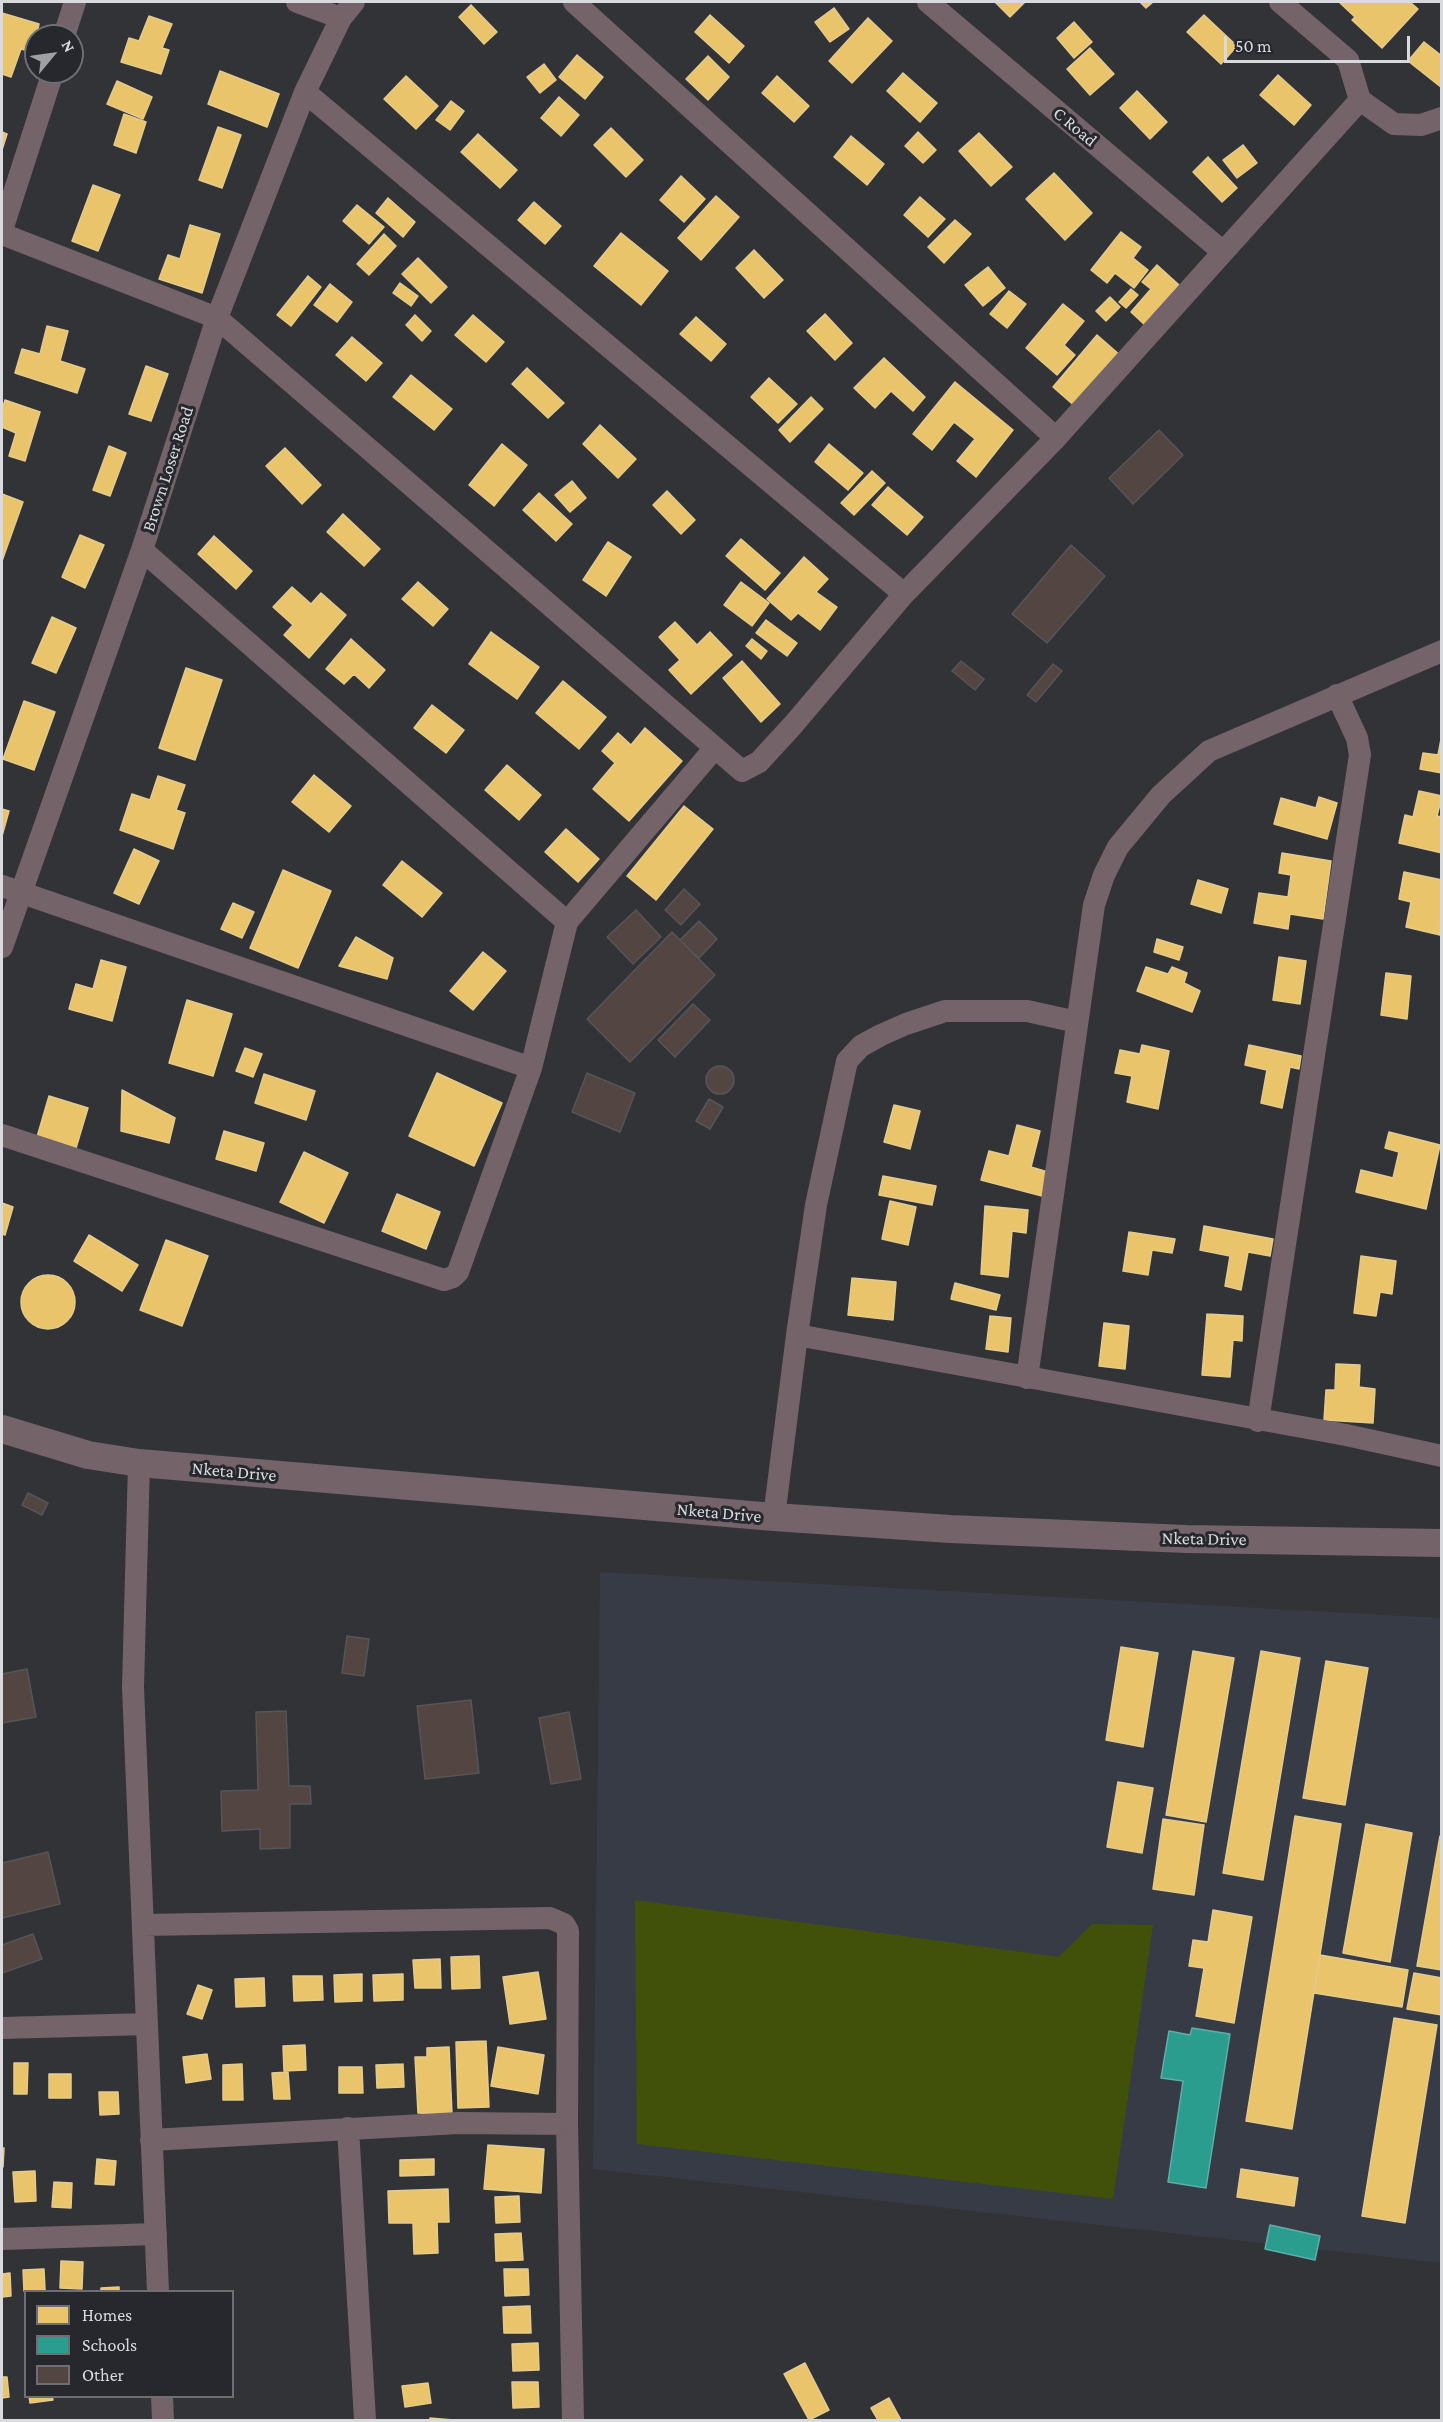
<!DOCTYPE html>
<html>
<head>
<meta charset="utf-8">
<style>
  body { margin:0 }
  #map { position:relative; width:1443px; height:2422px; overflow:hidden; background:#323337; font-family:"Crimson Pro",serif }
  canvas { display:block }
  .frame { position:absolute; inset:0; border:3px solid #d8dade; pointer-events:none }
  .legend { position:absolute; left:24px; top:2290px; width:210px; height:108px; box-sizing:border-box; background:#26282e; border:2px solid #6d6f74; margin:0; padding:8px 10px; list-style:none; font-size:18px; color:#d8dade }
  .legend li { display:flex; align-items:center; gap:12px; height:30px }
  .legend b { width:30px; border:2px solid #6d6f74 }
  .north { position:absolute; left:24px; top:24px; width:60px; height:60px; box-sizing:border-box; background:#26282e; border:2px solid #6d6f74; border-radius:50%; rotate:61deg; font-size:16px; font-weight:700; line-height:24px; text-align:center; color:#d8dade }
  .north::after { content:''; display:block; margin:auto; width:21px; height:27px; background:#9ea0a4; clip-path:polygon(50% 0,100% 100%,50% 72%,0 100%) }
  .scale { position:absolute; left:1224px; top:36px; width:186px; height:27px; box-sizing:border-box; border:3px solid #d8dade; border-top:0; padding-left:8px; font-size:18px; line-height:21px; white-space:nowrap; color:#d8dade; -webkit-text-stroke:4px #26282e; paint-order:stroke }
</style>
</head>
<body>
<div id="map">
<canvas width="1443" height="2422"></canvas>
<div class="frame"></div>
<ul class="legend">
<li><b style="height:16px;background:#e9c46a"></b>Homes</li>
<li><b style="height:16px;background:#2a9d8f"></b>Schools</li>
<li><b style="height:16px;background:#534642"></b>Other</li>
</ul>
<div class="north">N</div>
<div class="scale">50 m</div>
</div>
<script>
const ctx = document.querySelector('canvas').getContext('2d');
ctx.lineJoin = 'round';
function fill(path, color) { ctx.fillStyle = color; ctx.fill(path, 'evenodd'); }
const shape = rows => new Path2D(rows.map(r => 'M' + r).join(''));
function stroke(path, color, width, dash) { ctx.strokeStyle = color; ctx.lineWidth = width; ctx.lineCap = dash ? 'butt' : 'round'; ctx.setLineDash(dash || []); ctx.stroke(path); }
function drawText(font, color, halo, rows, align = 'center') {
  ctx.font = font + ' "Crimson Pro",serif'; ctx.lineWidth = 6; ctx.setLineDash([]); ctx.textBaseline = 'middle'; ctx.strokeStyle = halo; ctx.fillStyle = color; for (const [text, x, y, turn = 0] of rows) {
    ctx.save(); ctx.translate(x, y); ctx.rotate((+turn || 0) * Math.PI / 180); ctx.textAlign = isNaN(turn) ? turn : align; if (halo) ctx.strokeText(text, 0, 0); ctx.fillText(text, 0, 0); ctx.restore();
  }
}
fill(shape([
  [600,1572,1441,1618,1441,2263,593,2169]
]), '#373b46');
fill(shape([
  [635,1900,1059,1957,1092,1924,1153,1925,1113,2199,637,2144]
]), '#42510a');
const homes = shape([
  [995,2,1025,2,1010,17,995,2],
  [1140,2,1153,2,1146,8,1140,2],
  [1339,2,1410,2,1418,9,1382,48,1352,20,1355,17,1339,2],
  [471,5,497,32,484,44,459,17,471,5],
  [834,8,849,29,830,42,815,22,834,8],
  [2,13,39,24,32,52,21,49,11,77,2,74,2,13],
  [710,15,744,46,729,63,695,32,710,15],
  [1204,15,1237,46,1221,64,1187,32,1204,15],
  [149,16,172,24,162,48,169,50,161,74,121,62,129,38,139,41,149,16],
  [868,18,892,41,852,83,829,61,868,18],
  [1074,22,1092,42,1074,58,1057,38,1074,22],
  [1424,42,1442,56,1442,88,1408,61,1424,42],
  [1090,48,1114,74,1090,95,1067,69,1090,48],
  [577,55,603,77,585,99,559,77,577,55],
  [708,56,729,77,708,100,686,79,708,56],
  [544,64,556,80,540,93,527,77,544,64],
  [220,71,279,94,267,127,208,104,220,71],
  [903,73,937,103,920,122,887,91,903,73],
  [1278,75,1311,105,1294,125,1260,95,1278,75],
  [406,76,438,106,416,129,384,99,406,76],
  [777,76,809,106,794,122,762,93,777,76],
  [117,81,152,97,143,119,107,104,117,81],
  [1137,91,1167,122,1150,139,1120,108,1137,91],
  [559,97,579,115,561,136,541,118,559,97],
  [451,101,464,111,450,130,436,120,451,101],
  [124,114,146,122,136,153,114,145,124,114],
  [218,127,241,135,222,188,199,180,218,127],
  [611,128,643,160,626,177,594,145,611,128],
  [2,132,7,134,2,150,2,132],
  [918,132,936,150,923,163,905,146,918,132],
  [979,133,1012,167,991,186,959,151,979,133],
  [478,134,517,170,500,188,461,152,478,134],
  [851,136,884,164,867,185,834,157,851,136],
  [1243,145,1257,163,1237,178,1223,160,1243,145],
  [1208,157,1237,188,1222,202,1193,172,1208,157],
  [1054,173,1092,213,1065,240,1026,199,1054,173],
  [681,176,705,199,684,222,660,200,681,176],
  [93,185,120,195,98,251,72,241,93,185],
  [716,196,739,217,701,260,678,238,716,196],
  [920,197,945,219,928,237,904,215,920,197],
  [388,198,415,222,403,237,376,213,388,198],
  [534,202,561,226,545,244,518,220,534,202],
  [357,205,384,227,369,244,343,221,357,205],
  [955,220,971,234,944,263,928,247,955,220],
  [190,225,220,234,202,293,159,279,168,255,180,259,190,225],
  [1121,232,1141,247,1133,258,1148,270,1134,288,1115,273,1107,283,1091,270,1121,232],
  [621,233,668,271,641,305,594,266,621,233],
  [384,234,396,246,369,275,357,264,384,234],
  [754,250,783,280,764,298,736,268,754,250],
  [418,258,447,287,431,303,402,274,418,258],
  [1157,265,1179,285,1145,325,1131,312,1151,289,1142,282,1157,265],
  [988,267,1005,288,983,306,965,285,988,267],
  [308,276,321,287,291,326,277,315,308,276],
  [400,283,418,296,411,306,393,293,400,283],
  [330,284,352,302,337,322,314,305,330,284],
  [1131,289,1138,295,1126,308,1119,302,1131,289],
  [1009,291,1026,304,1007,328,990,314,1009,291],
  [1110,297,1120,307,1106,321,1096,311,1110,297],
  [1063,304,1084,321,1064,345,1075,355,1057,375,1026,348,1063,304],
  [825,314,852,343,835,360,807,331,825,314],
  [415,315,431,331,422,341,406,325,415,315],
  [473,315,504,342,486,362,455,335,473,315],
  [696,317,726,344,711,361,680,334,696,317],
  [47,326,68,331,60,361,85,369,77,393,15,373,22,349,40,354,47,326],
  [1097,335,1121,356,1077,408,1053,387,1097,335],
  [352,337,382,363,366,381,336,355,352,337],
  [884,358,925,397,913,411,891,391,875,408,854,388,884,358],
  [146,366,168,374,151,421,129,414,146,366],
  [527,368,564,403,548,418,512,384,527,368],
  [411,375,452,409,434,430,393,397,411,375],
  [769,378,797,404,778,423,751,397,769,378],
  [955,382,1013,430,976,477,957,461,975,439,954,422,932,450,913,434,955,382],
  [811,397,823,409,790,442,779,430,811,397],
  [5,400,40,412,25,461,9,456,16,433,2,427,2,410,5,400],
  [600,425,636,459,618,478,583,444,600,425],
  [502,444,527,465,494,506,469,485,502,444],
  [829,444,863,473,848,490,815,462,829,444],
  [109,446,126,453,110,496,93,490,109,446],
  [285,448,321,485,302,504,266,466,285,448],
  [872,471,885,483,854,515,841,503,872,471],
  [572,481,586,498,570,512,555,495,572,481],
  [888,487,923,517,907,535,872,505,888,487],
  [667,491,695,520,681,534,653,505,667,491],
  [539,493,572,524,556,541,523,510,539,493],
  [2,494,23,502,2,561,2,494],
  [343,514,380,549,364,566,327,532,343,514],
  [80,535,104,545,85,588,62,577,80,535],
  [214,536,252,571,236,589,198,554,214,536],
  [741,539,780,573,765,590,726,556,741,539],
  [608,542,631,557,606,596,583,580,608,542],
  [804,557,828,579,816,592,837,607,820,630,798,613,791,620,767,599,804,557],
  [418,582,448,609,433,626,402,599,418,582],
  [741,582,769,603,752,626,724,605,741,582],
  [292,587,311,604,321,593,346,615,309,658,284,635,293,625,273,607,292,587],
  [52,617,76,628,56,673,32,663,52,617],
  [766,620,797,643,787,656,756,633,766,620],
  [675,622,697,645,710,632,732,655,691,694,669,670,680,660,659,637,675,622],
  [491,632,539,667,517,699,469,664,491,632],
  [351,639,385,670,369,688,354,674,344,684,326,669,351,639],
  [752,639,767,651,761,659,746,646,752,639],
  [742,661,780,704,761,722,723,678,742,661],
  [186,668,222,680,195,760,159,748,186,668],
  [563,681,606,717,579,749,536,713,563,681],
  [24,701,55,712,34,770,3,759,24,701],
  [432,705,464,730,446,753,414,728,432,705],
  [645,728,682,761,629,821,593,789,615,763,602,751,618,733,631,745,645,728],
  [1442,734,1442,773,1420,769,1423,753,1438,755,1442,734],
  [507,765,541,795,519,820,485,790,507,765],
  [314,775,351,806,329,832,292,802,314,775],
  [158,776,185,785,176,810,185,813,173,849,120,830,132,794,150,800,158,776],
  [1419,791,1442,796,1437,816,1442,817,1442,853,1399,843,1405,815,1413,817,1419,791],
  [1319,797,1337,803,1327,839,1274,824,1281,798,1316,808,1319,797],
  [684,806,713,829,656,900,627,876,684,806],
  [2,809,9,811,2,836,2,809],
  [566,829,599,859,578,882,545,852,566,829],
  [134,849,159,861,139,904,114,893,134,849],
  [1282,853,1331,861,1323,919,1290,914,1288,929,1254,923,1259,893,1288,897,1291,875,1279,873,1282,853],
  [402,861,442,893,422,917,383,885,402,861],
  [283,870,331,891,298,968,250,948,283,870],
  [1404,872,1442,880,1440,935,1406,927,1411,902,1399,899,1404,872],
  [1198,880,1228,889,1221,913,1191,904,1198,880],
  [233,903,254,912,242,938,221,929,233,903],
  [356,937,393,958,387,979,339,966,356,937],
  [1157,939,1183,947,1179,960,1154,952,1157,939],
  [483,952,506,971,473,1010,450,991,483,952],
  [1279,957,1306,961,1300,1004,1273,1000,1279,957],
  [101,960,126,967,112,1021,69,1009,76,984,93,989,101,960],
  [1146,967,1168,974,1172,967,1187,973,1184,983,1200,991,1192,1012,1137,991,1146,967],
  [1386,973,1411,976,1407,1019,1381,1015,1386,973],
  [187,1000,232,1014,213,1076,169,1063,187,1000],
  [1142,1045,1169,1051,1158,1109,1127,1102,1132,1076,1115,1073,1120,1050,1140,1054,1142,1045],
  [1249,1045,1301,1056,1299,1069,1290,1067,1282,1108,1261,1103,1267,1070,1245,1065,1249,1045],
  [245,1048,262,1054,253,1077,236,1071,245,1048],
  [437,1073,502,1103,474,1166,409,1136,437,1073],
  [264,1074,315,1091,306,1120,255,1103,264,1074],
  [122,1090,175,1118,169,1143,121,1131,122,1090],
  [49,1096,88,1108,76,1148,37,1137,49,1096],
  [894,1105,920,1111,910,1149,884,1142,894,1105],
  [1017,1125,1040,1131,1031,1167,1048,1172,1042,1196,981,1180,989,1151,1009,1156,1017,1125],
  [224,1131,264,1143,256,1171,216,1159,224,1131],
  [1389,1132,1440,1145,1426,1209,1356,1192,1361,1170,1393,1178,1399,1152,1385,1148,1389,1132],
  [304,1152,348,1173,324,1223,280,1202,304,1152],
  [883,1176,936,1186,932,1205,879,1195,883,1176],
  [397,1194,440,1212,426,1249,382,1231,397,1194],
  [890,1201,916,1207,908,1245,882,1239,890,1201],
  [2,1203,13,1207,5,1235,2,1234,2,1203],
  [985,1206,1028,1210,1026,1233,1012,1231,1008,1277,981,1274,985,1206],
  [1204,1226,1273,1239,1270,1256,1248,1252,1241,1290,1225,1286,1230,1256,1200,1250,1204,1226],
  [1129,1232,1175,1239,1172,1253,1152,1250,1148,1275,1123,1271,1129,1232],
  [89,1235,138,1265,122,1291,74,1261,89,1235],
  [166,1240,208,1256,182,1326,140,1310,166,1240],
  [1361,1256,1396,1261,1392,1294,1380,1292,1376,1316,1354,1313,1361,1256],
  '21 1302a27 27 0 1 1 54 0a27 27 0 1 1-54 0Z',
  [852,1278,896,1282,893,1320,848,1315,852,1278],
  [955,1283,1000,1295,996,1310,951,1299,955,1283],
  [1207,1314,1243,1316,1242,1341,1233,1340,1230,1377,1202,1375,1207,1314],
  [990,1316,1011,1318,1008,1352,986,1349,990,1316],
  [1104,1323,1129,1326,1125,1369,1099,1366,1104,1323],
  [1336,1364,1360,1365,1359,1387,1375,1389,1373,1423,1324,1420,1326,1390,1335,1390,1336,1364],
  [1121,1647,1158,1653,1143,1747,1106,1740,1121,1647],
  [1193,1651,1234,1658,1206,1822,1166,1815,1193,1651],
  [1261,1651,1300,1658,1263,1880,1223,1873,1261,1651],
  [1326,1661,1368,1668,1345,1805,1303,1798,1326,1661],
  [1118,1782,1153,1788,1142,1853,1107,1847,1118,1782],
  [1295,1816,1341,1824,1292,2129,1246,2121,1295,1816],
  [1163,1819,1204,1825,1194,1895,1153,1889,1163,1819],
  [1366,1824,1412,1833,1390,1962,1343,1953,1366,1824],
  [1440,1836,1442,1837,1442,1970,1417,1966,1440,1836],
  [1213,1910,1252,1917,1234,2023,1196,2016,1204,1968,1189,1966,1193,1940,1208,1942,1213,1910],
  [1320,1955,1408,1970,1402,2007,1314,1993,1320,1955],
  [479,1956,480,1988,452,1989,451,1957,479,1956],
  [440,1959,441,1988,415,1988,413,1960,440,1959],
  [538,1972,546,2019,510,2024,503,1977,538,1972],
  [1414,1973,1442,1978,1442,2015,1407,2009,1414,1973],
  [362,1974,362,2001,335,2002,334,1975,362,1974],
  [403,1974,403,2000,374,2001,373,1975,403,1974],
  [293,1976,322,1976,323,2000,294,2001,293,1976],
  [264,1978,265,2006,236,2007,235,1979,264,1978],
  [198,1985,212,1990,202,2019,187,2014,198,1985],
  [1394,2018,1437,2025,1405,2223,1362,2216,1394,2018],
  [486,2041,489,2107,458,2108,456,2042,486,2041],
  [305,2045,306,2070,284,2071,283,2046,305,2045],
  [449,2047,452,2114,418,2113,415,2057,427,2057,427,2048,449,2047],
  [498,2047,544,2055,538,2094,491,2086,498,2047],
  [207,2054,211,2079,186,2083,183,2057,207,2054],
  [14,2063,28,2063,27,2094,14,2094,14,2063],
  [242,2064,243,2100,223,2100,223,2065,242,2064],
  [403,2064,404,2087,377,2088,376,2065,403,2064],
  [339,2067,362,2067,363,2093,339,2093,339,2067],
  [288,2072,290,2099,274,2099,272,2073,288,2072],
  [49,2074,71,2074,71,2098,49,2098,49,2074],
  [99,2092,118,2092,119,2114,100,2115,99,2092],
  [488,2145,544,2149,541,2193,484,2189,488,2145],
  [2,2148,4,2148,3,2167,2,2167,2,2148],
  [97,2159,116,2161,114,2185,95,2184,97,2159],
  [434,2159,434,2175,400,2176,400,2160,434,2159],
  [1241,2169,1298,2178,1294,2206,1237,2197,1241,2169],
  [35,2171,36,2201,15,2202,13,2172,35,2171],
  [54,2182,72,2183,71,2208,52,2207,54,2182],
  [448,2189,449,2222,437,2222,438,2253,414,2254,413,2223,389,2223,388,2191,448,2189],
  [519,2196,520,2222,496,2223,495,2197,519,2196],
  [521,2233,523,2260,496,2261,495,2234,521,2233],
  [61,2261,83,2262,82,2289,60,2288,61,2261],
  [44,2269,45,2290,24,2291,23,2270,44,2269],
  [504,2269,528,2269,529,2295,505,2296,504,2269],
  [10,2273,11,2296,2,2297,2,2274,10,2273],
  [119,2287,119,2292,101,2292,101,2288,119,2287],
  [530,2306,531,2333,504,2333,503,2307,530,2306],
  [538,2343,539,2370,513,2371,512,2344,538,2343],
  [805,2363,829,2410,809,2420,784,2374,805,2363],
  [2,2377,7,2377,9,2397,2,2398,2,2377],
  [512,2382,538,2382,539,2407,513,2408,512,2382],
  [428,2383,431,2403,405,2407,402,2386,428,2383],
  [29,2396,52,2396,53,2400,30,2403,29,2396],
  [889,2398,901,2420,878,2420,871,2408,889,2398],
  [430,2418,453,2420,430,2420,430,2418]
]);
fill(homes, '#e9c46a');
stroke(homes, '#e4cb8d', 1.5);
const schools = shape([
  [1192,2028,1230,2034,1206,2188,1168,2182,1183,2081,1161,2078,1169,2031,1190,2035,1192,2028],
  [1270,2225,1320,2236,1315,2260,1265,2249,1270,2225]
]);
fill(schools, '#2a9d8f');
stroke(schools, '#5eafa7', 1.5);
const building = shape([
  [1159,430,1183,455,1133,504,1109,478,1159,430],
  [1071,545,1105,576,1047,643,1012,614,1071,545],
  [961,661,984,679,975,690,952,671,961,661],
  [1053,664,1062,671,1036,702,1027,695,1053,664],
  [684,889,700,904,681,925,665,910,684,889],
  [636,910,661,937,633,964,607,937,636,910],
  [699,921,717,939,699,958,680,940,699,921],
  [672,932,715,975,630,1062,587,1019,672,932],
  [693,1004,710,1020,675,1057,658,1040,693,1004],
  '706 1080a14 14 0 1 1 28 0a14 14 0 1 1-28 0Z',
  [587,1073,635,1093,620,1132,572,1112,587,1073],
  [709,1099,723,1107,710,1129,696,1121,709,1099],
  [28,1493,48,1503,42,1515,22,1505,28,1493],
  [347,1636,369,1639,364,1676,342,1673,347,1636],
  [27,1669,36,1717,2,1723,2,1674,27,1669],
  [471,1700,479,1773,425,1779,417,1706,471,1700],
  [286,1711,289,1786,310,1786,311,1804,290,1804,290,1848,260,1849,260,1829,222,1831,221,1791,258,1790,256,1712,286,1711],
  [569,1712,581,1779,551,1784,539,1718,569,1712],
  [48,1852,60,1904,2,1918,2,1863,48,1852],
  [33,1934,42,1959,2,1973,2,1945,33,1934]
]);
fill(building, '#534642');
stroke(building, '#565557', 1.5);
stroke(shape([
  [297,2,341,18],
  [574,2,1056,438],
  [928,2,1223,252],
  [64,36,75,2],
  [305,92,904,594],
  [1360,100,1394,124,1421,125,1442,118],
  [2,230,53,72],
  [2,234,217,318,742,771,759,762,793,725,904,594,1056,438,1360,100,1348,60,1280,2],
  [142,550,567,922],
  [2,886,531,1068],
  [2,947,142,550,217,318,305,92,341,18,354,2],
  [2,1135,444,1280,453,1277,458,1272,531,1068,567,922,714,749],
  [797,1335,1346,1435,1442,1456],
  [1027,1378,1094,905,1104,875,1118,847,1161,795,1209,751,1442,651],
  [1258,1421,1360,755,1357,738,1337,695],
  [139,1463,133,1687,158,2292],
  [774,1517,797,1335,816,1205,847,1061,861,1046,881,1035,906,1024,945,1011,1027,1011,1077,1022],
  [143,1925,550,1918,564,1924,568,1931,567,2124,573,2420],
  [2,2028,147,2024],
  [348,2128,365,2420],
  [151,2140,459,2123,567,2124],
  [2,2239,156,2234],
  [162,2396,163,2420]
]), '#746368', 22);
stroke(shape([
  [2,1429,88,1455,139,1463,774,1517,950,1529,1186,1539,1442,1543]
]), '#746368', 28);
drawText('18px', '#d8dade', '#26282e', [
  ["C Road",1075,127,40],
  ["Brown Loser Road",168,469,-72],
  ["Nketa Drive",234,1472,5],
  ["Nketa Drive",719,1513,5],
  ["Nketa Drive",1204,1539,1]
]);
</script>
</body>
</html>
